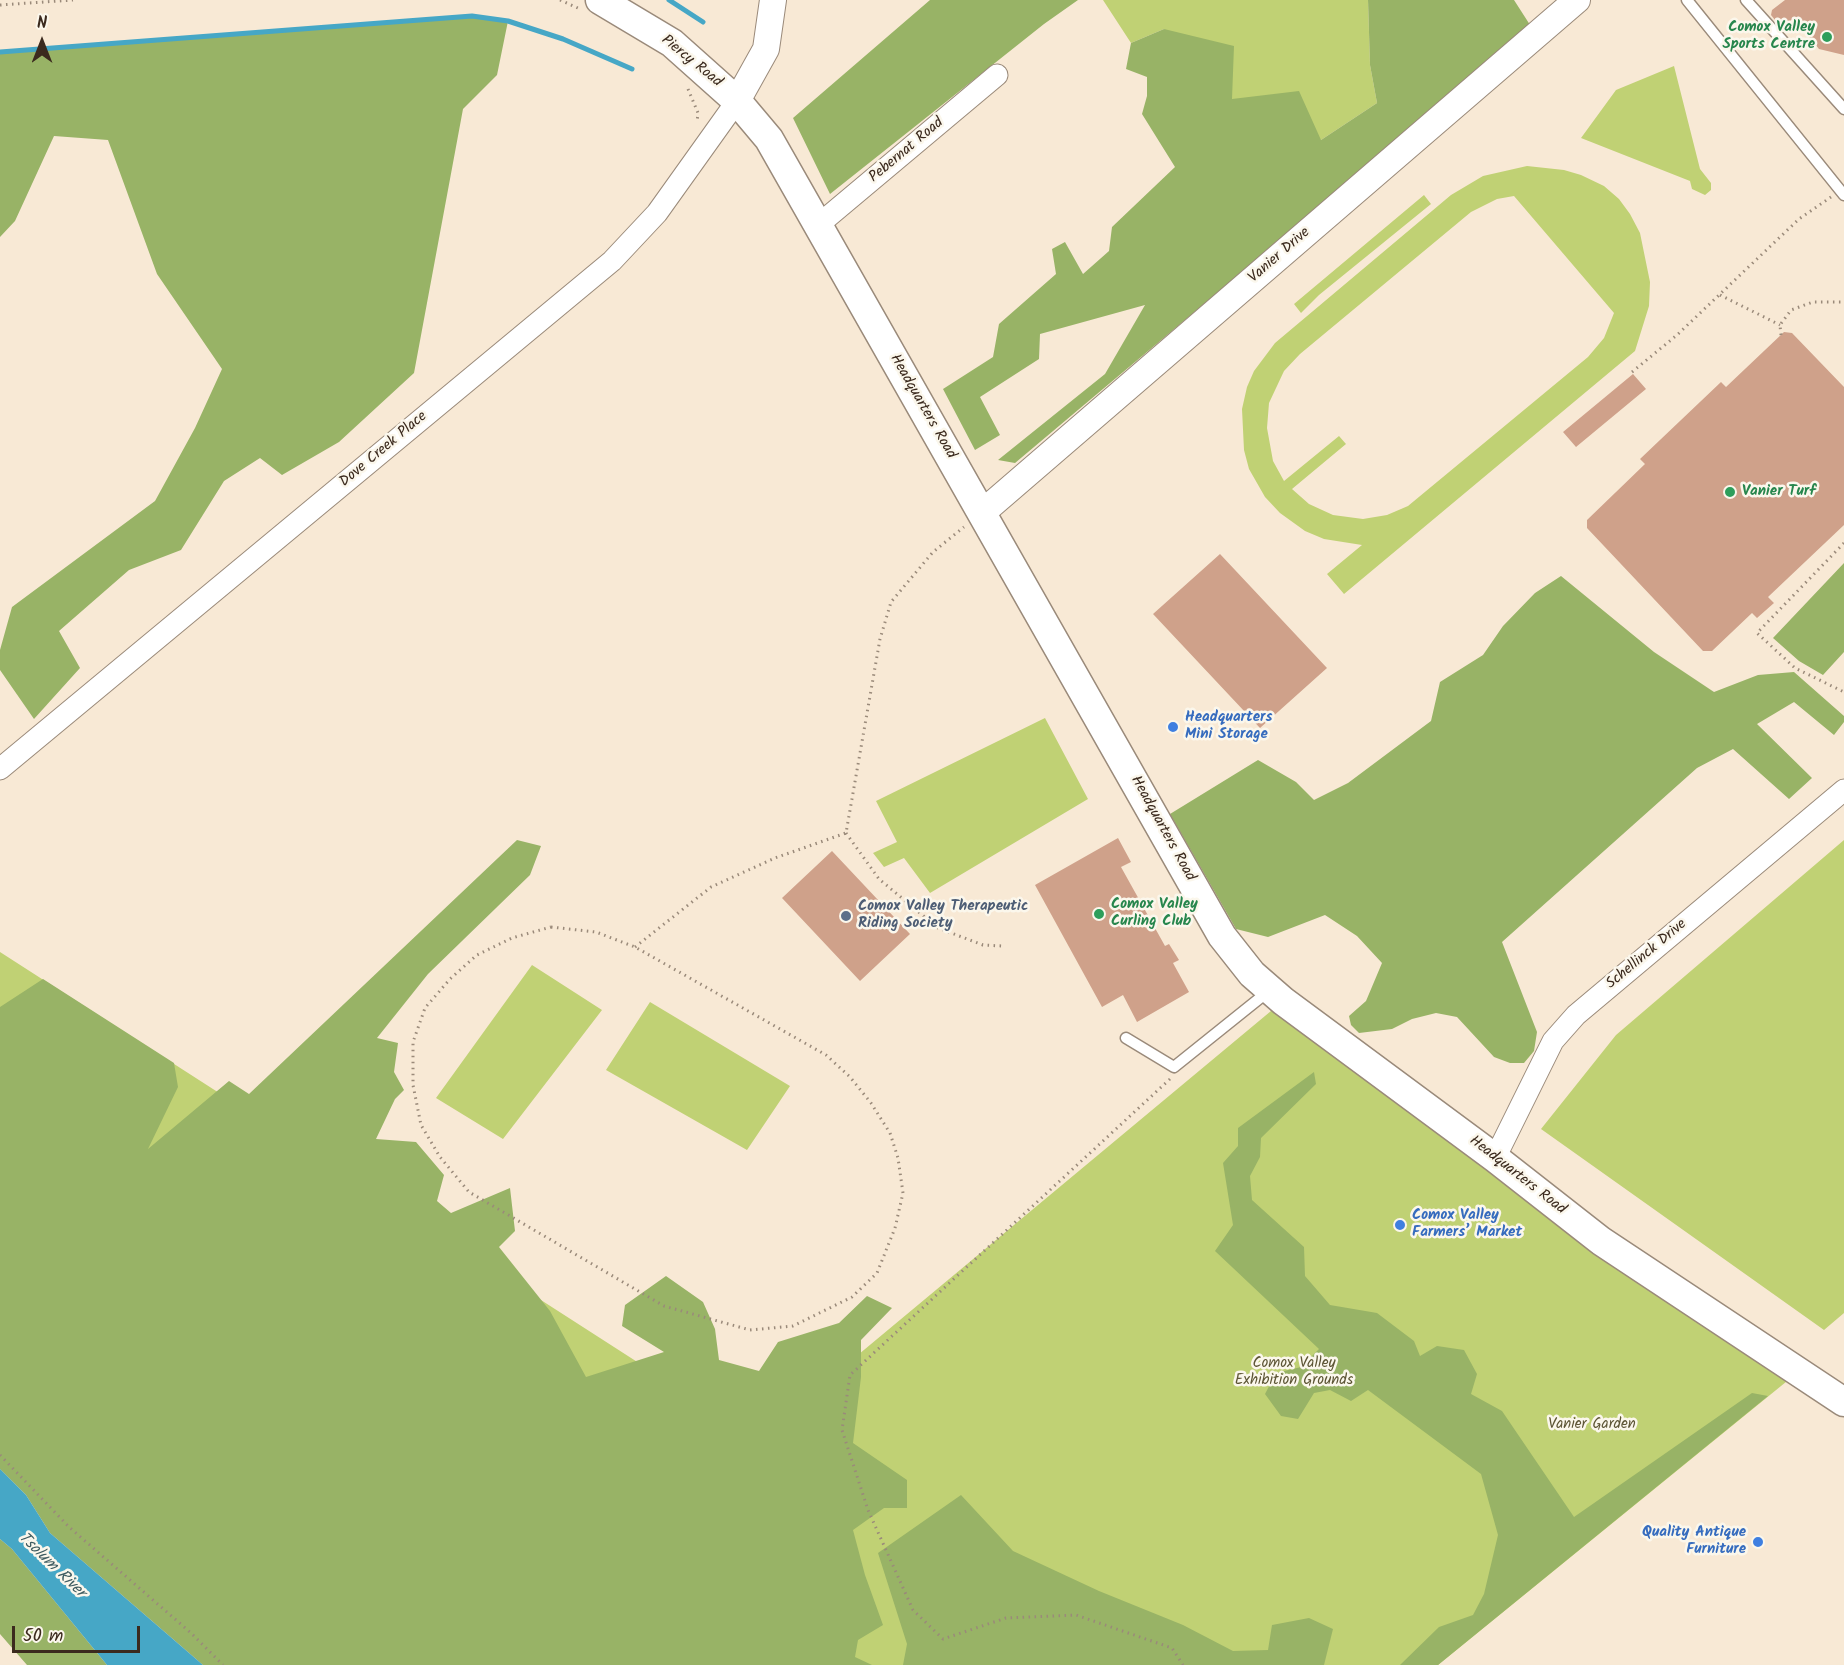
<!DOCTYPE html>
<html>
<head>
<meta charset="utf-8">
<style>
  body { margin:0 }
  #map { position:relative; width:1844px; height:1665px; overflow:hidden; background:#f8e9d5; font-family:Kalam,sans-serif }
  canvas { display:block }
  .north { position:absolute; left:12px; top:12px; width:60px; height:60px; -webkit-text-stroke:4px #fbf7ec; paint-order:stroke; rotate:0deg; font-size:16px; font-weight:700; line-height:24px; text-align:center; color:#3b2a1e }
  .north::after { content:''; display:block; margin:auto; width:21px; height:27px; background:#3b2a1e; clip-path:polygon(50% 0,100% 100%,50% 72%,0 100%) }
  .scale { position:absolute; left:12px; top:1626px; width:128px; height:27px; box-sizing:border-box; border:3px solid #3b2a1e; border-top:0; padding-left:8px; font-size:18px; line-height:21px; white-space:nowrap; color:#3b2a1e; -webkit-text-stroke:4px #fbf7ec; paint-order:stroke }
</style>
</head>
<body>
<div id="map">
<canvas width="1844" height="1665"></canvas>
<div class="north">N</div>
<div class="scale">50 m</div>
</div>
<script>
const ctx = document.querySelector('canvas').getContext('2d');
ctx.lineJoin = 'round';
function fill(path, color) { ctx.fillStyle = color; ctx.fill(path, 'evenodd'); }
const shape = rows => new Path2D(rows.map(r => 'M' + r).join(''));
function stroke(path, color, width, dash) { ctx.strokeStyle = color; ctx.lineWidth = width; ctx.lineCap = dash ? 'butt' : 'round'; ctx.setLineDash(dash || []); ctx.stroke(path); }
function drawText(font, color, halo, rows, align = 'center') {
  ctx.font = font + ' Kalam,sans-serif'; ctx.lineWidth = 5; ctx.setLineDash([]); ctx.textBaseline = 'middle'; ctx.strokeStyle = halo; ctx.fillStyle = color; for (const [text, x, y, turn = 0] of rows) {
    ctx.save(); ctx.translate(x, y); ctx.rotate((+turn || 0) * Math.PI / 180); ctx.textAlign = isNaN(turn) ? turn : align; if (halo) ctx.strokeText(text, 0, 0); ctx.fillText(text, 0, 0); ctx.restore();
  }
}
fill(shape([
  [1103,0,1368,0,1370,65,1377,103,1321,140,1231,99,1164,29,1131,43],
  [1674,66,1700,169,1711,183,1711,190,1705,195,1692,189,1690,181,1581,138,1616,90],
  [1527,166,1564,170,1581,175,1604,186,1619,199,1630,214,1640,233,1650,282,1649,306,1635,351,1344,594,1327,574,1362,545,1324,539,1305,531,1280,513,1265,497,1249,469,1244,450,1242,409,1247,387,1254,371,1275,343,1451,195,1483,176],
  [1514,196,1614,313,1604,338,1588,357,1408,506,1387,515,1363,519,1333,515,1309,504,1292,489,1346,444,1339,436,1284,481,1273,461,1267,428,1269,403,1284,371,1300,354,1471,212,1497,199],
  [1424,195,1431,204,1319,295,1301,313,1294,304],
  [1045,718,1088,799,930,893,904,858,884,867,873,853,897,842,876,801],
  [1844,840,1844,1313,1824,1330,1541,1129,1616,1035],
  [0,952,757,1439,1283,1001,1797,1373,1438,1665,203,1665,0,1469],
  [532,965,602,1010,503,1139,436,1098],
  [650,1002,790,1086,747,1150,606,1070]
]), '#c0d174');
fill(shape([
  [930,0,1078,0,1044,24,830,194,793,118],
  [1368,0,1514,0,1532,28,1015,463,998,460,1105,374,1145,305,1040,334,1039,359,980,397,1000,435,975,450,943,389,993,357,999,324,1056,274,1052,249,1065,242,1083,274,1109,251,1112,227,1175,167,1142,114,1147,96,1147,77,1126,69,1131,43,1164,29,1234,46,1232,99,1299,91,1321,140,1377,103,1370,65],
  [460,16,508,21,497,75,463,109,414,373,339,442,282,475,260,458,224,481,181,550,129,570,59,631,80,668,34,719,0,670,0,650,12,607,155,501,195,428,222,369,157,274,108,140,54,136,15,221,0,237,0,52],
  [1844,563,1844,652,1823,675,1799,661,1773,638],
  [1561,576,1654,652,1714,692,1758,675,1794,672,1844,716,1844,722,1834,735,1794,702,1757,724,1812,778,1789,799,1733,749,1697,768,1502,942,1537,1032,1534,1051,1524,1063,1510,1063,1494,1057,1457,1017,1436,1013,1412,1019,1392,1029,1359,1033,1351,1025,1349,1016,1366,1001,1382,963,1357,936,1325,915,1268,937,1236,929,1170,814,1258,760,1296,782,1314,800,1348,783,1431,721,1440,682,1483,655,1503,626,1535,593],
  [517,840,541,846,530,875,428,974,377,1038,398,1043,394,1072,404,1090,395,1099,376,1139,416,1142,444,1175,437,1201,451,1213,510,1188,515,1231,499,1247,550,1311,586,1377,664,1352,622,1326,625,1305,666,1276,703,1302,715,1329,719,1360,759,1371,778,1342,839,1323,867,1296,892,1308,861,1340,861,1377,853,1443,907,1480,907,1508,884,1508,853,1530,865,1575,883,1625,858,1640,855,1657,872,1665,203,1665,50,1533,26,1495,0,1469,0,1007,43,979,174,1063,178,1087,148,1149,229,1081,249,1094],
  [1314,1072,1316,1084,1261,1138,1260,1157,1250,1176,1252,1200,1304,1247,1305,1276,1330,1305,1377,1313,1414,1341,1420,1356,1437,1346,1464,1350,1477,1374,1471,1394,1502,1411,1574,1517,1752,1393,1768,1396,1438,1665,1400,1665,1439,1627,1473,1615,1484,1594,1498,1535,1481,1474,1368,1390,1351,1401,1330,1390,1314,1393,1298,1419,1281,1416,1265,1394,1276,1373,1301,1367,1319,1349,1215,1251,1233,1225,1223,1163,1238,1146,1238,1128],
  [961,1495,1013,1551,1099,1591,1183,1625,1233,1651,1268,1650,1272,1625,1309,1618,1333,1629,1324,1665,903,1665,907,1644,878,1553],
  [0,1539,12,1549,107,1665,27,1665,0,1634]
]), '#98b366');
fill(shape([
  [0,1469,26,1495,50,1533,203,1665,107,1665,12,1549,0,1539]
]), '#46a7c6');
stroke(shape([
  [669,0,703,22],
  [0,52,472,16,508,21,563,39,632,69]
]), '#46a7c6', 5);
fill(shape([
  [1785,0,1844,0,1844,55,1819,49,1794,18,1785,25,1779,25,1771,15,1772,10],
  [1784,332,1792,333,1844,387,1844,525,1768,597,1774,603,1757,618,1752,613,1712,651,1703,651,1587,528,1587,520,1645,464,1640,459,1721,382,1726,387],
  [1633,374,1646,389,1576,447,1563,432],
  [1220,554,1327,668,1260,728,1153,614],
  [1118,838,1131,862,1121,867,1165,946,1169,944,1179,960,1173,963,1189,992,1137,1022,1123,995,1102,1007,1035,885],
  [832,851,910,934,860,981,782,898]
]), '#cfa18a');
const service = shape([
  [1687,0,1844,195],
  [1746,0,1844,109],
  [1126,1038,1174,1067,1270,990]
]);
const minor = shape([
  [817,226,997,75],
  [0,769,612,261,657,213,737,101],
  [1495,1158,1553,1041,1576,1015,1844,790]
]);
const tertiary = shape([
  [737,101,766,49,773,0],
  [983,512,1577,0]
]);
const secondary = shape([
  [600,0,672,43,737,101,769,139,1222,936,1252,974,1283,1001,1495,1158,1601,1241,1844,1402]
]);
stroke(service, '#9a8a7a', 13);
stroke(minor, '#9a8a7a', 23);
stroke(tertiary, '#9a8a7a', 28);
stroke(secondary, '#9a8a7a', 31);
stroke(shape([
  [560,0,580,9],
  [0,5,73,0],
  [688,89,698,113,697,122],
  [1720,295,1780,325],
  [1781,335,1780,325,1791,310,1813,302,1844,302],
  [1632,372,1677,335,1799,219,1831,197],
  [1844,543,1757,633,1795,668,1844,692],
  [846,833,879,879,938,928,983,945,1002,946],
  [551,927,596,932,635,947,826,1055,850,1077,871,1103,890,1133,898,1158,903,1193,895,1228,877,1273,852,1297,793,1326,750,1330,664,1306,469,1192,440,1157,421,1125,413,1085,413,1042,425,1008,450,979,477,955,512,938,551,927],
  [635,947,711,887,775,858,846,833,880,639,891,602,933,552,964,527],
  [1170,1079,850,1375,842,1430,868,1510,913,1610,943,1639,1006,1618,1076,1615,1172,1648,1183,1665],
  [0,1455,69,1527,191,1633,223,1665]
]), '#9a8a7a', 3, [1.5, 4.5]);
stroke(service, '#fff', 10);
stroke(minor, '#fff', 21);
stroke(tertiary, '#fff', 26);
stroke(secondary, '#fff', 28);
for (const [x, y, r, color] of [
  [1827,37,6,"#2e9e5b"],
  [1730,492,6,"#2e9e5b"],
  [1173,727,6,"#3f7fe0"],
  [1099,914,6,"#2e9e5b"],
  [846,916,6,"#5c6f8a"],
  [1400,1225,6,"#3f7fe0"],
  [1758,1542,6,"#3f7fe0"]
]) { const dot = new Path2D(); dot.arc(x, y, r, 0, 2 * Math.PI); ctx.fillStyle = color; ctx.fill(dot); stroke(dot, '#fbf7ec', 2); }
drawText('bold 15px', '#27864d', '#fbf7ec', [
  ["Comox Valley",1815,28,"right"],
  ["Sports Centre",1815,45,"right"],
  ["Vanier Turf",1742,492],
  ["Comox Valley",1111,905],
  ["Curling Club",1111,922]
], 'left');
drawText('15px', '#3b2a1e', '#fbf7ec', [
  ["Piercy Road",691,62,39],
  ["Pebernat Road",907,151,-40],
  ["Vanier Drive",1280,256,-41],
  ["Headquarters Road",922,407,60],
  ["Dove Creek Place",384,450,-40],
  ["Headquarters Road",1162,829,61],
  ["Schellinck Drive",1647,955,-40],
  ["Headquarters Road",1517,1176,38]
]);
drawText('bold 15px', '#366cbe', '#fbf7ec', [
  ["Headquarters",1185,718],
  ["Mini Storage",1185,735],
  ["Comox Valley",1412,1216],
  ["Farmers’ Market",1412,1233],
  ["Quality Antique",1746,1533,"right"],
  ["Furniture",1746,1550,"right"]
], 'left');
drawText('bold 15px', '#4e5e75', '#fbf7ec', [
  ["Comox Valley Therapeutic",858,907],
  ["Riding Society",858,924]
], 'left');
drawText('15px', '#5c5434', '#fbf7ec', [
  ["Comox Valley",1294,1364],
  ["Exhibition Grounds",1294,1381],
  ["Vanier Garden",1592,1425]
]);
drawText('italic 16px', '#3f5c61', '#fbf7ec', [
  ["Tsolum River",51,1566,44]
]);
</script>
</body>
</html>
